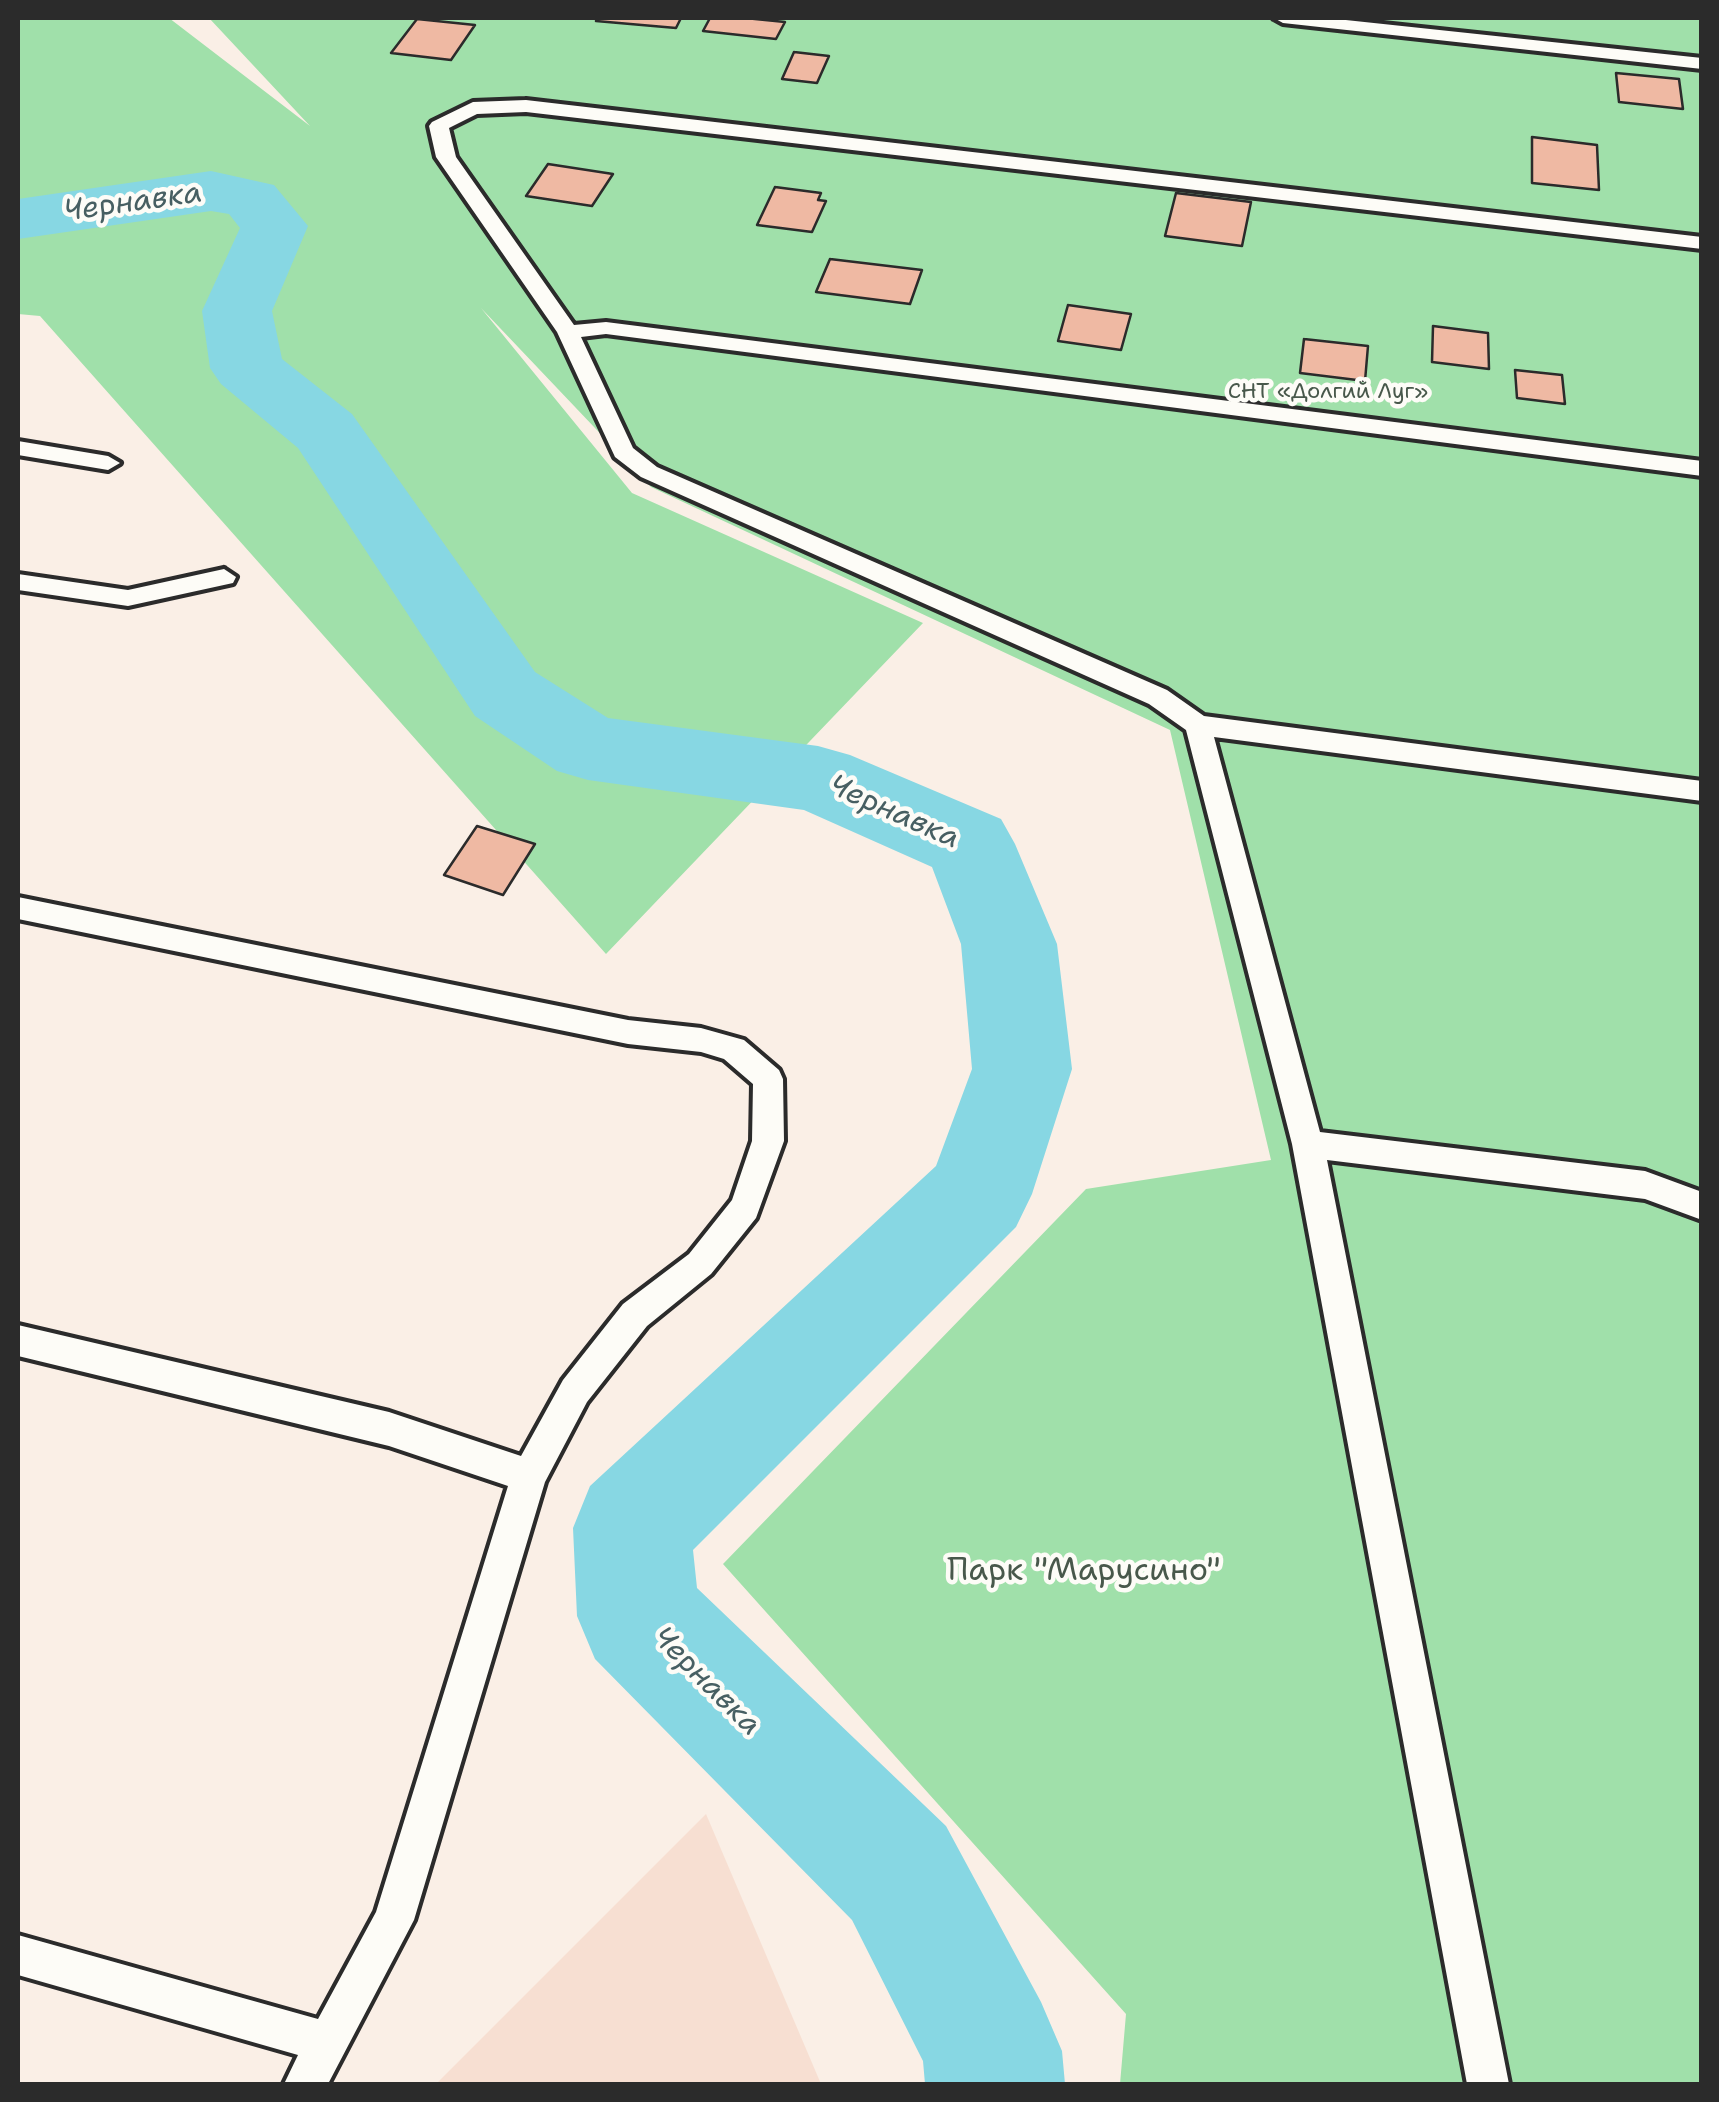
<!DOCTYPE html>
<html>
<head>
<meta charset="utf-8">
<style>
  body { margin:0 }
  #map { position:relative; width:1719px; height:2102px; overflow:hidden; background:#faefe6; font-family:"Shantell Sans",sans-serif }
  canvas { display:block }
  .frame { position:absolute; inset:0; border:20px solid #2b2b2b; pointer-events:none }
</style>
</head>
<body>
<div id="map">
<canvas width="1719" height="2102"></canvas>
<div class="frame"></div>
</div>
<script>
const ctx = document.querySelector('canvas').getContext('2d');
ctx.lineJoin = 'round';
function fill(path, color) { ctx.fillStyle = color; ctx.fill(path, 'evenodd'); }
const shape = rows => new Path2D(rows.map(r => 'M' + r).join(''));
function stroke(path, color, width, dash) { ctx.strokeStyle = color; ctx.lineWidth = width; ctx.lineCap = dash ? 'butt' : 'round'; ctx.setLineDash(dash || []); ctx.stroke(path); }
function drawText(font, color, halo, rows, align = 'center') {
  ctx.font = font + ' "Shantell Sans",sans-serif'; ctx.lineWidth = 9; ctx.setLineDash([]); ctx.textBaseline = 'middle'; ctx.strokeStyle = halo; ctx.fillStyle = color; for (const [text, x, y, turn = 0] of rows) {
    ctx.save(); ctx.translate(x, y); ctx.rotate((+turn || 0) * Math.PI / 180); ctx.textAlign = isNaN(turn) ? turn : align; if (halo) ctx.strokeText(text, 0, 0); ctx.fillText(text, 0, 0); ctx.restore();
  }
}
fill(shape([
  [706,1814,821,2084,436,2084]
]), '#f7dfd2');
fill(shape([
  [18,18,169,18,310,126,209,18,1701,18,1701,2084,1120,2084,1126,2014,723,1564,1086,1189,1271,1160,1170,730,651,487,481,308,632,493,923,623,606,954,40,316,18,314]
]), '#a0e0aa');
fill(shape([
  [211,171,274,185,308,226,272,311,282,359,352,414,535,672,608,718,818,746,850,755,1001,819,1015,844,1057,944,1072,1069,1032,1194,1016,1227,693,1550,697,1588,946,1826,1041,2002,1062,2051,1065,2084,925,2084,923,2061,852,1920,595,1659,577,1616,573,1528,590,1486,936,1166,972,1069,961,944,932,867,804,810,588,780,557,771,475,716,298,448,221,384,210,368,202,311,240,228,229,214,211,211,18,239,18,199,211,171]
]), '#87d7e3');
const building = shape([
  [598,18,681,18,676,28,596,21,598,18],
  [710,18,745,18,785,22,776,39,703,31,710,18],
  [417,19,475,25,451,60,391,53,417,19],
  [794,52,829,56,817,83,782,79,794,52],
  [1616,73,1679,79,1683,109,1619,102,1616,73],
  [1532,137,1597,145,1599,190,1532,183,1532,137],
  [548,164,613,174,592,206,526,196,548,164],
  [775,187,821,193,818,200,826,201,812,232,757,225,775,187],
  [1176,193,1251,202,1242,246,1165,236,1176,193],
  [830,259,922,270,910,304,816,292,830,259],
  [1068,305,1131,314,1121,350,1058,341,1068,305],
  [1433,326,1488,333,1489,369,1432,362,1433,326],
  [1304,339,1368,346,1365,381,1300,373,1304,339],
  [1515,370,1562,375,1565,404,1517,398,1515,370],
  [477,826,535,844,503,895,444,875,477,826]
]);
fill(building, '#efb9a3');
stroke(building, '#2b2b2b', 2.5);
const service = shape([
  [1274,18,1327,18,1702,58,1702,69,1283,23,1274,18],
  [526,100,1702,237,1702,249,526,112,477,114,449,128,456,157,574,325,606,322,1702,461,1702,476,606,334,581,337,633,448,657,467,1167,690,1204,716,1702,781,1702,801,1214,737,1320,1132,1645,1171,1702,1192,1702,1220,1645,1199,1327,1160,1509,2084,1467,2084,1292,1144,1186,730,1149,704,641,477,615,457,557,332,436,157,429,126,432,122,473,102,526,100],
  [18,441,108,456,120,463,108,470,18,455,18,441],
  [224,569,236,577,233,583,128,606,18,590,18,574,128,590,224,569],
  [18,897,628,1020,701,1028,744,1040,779,1070,783,1079,784,1141,756,1218,711,1274,647,1326,587,1402,545,1482,414,1920,328,2084,284,2084,298,2055,18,1975,18,1935,318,2019,376,1912,508,1486,389,1446,18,1356,18,1325,389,1412,521,1456,563,1380,623,1304,689,1254,732,1200,752,1141,753,1084,724,1059,701,1052,628,1044,18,919,18,897]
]);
stroke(service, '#2b2b2b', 8);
fill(service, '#fdfcf7');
drawText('22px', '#48584b', '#fdfcf7', [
  ["СНТ «Долгий Луг»",1328,392]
]);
drawText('italic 30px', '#475f62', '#fdfcf7', [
  ["Чернавка",133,203,-8],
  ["Чернавка",894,813,24],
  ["Чернавка",706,1682,45]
]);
drawText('32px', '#48584b', '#fdfcf7', [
  ["Парк \"Марусино\"",1084,1572]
]);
</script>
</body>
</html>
